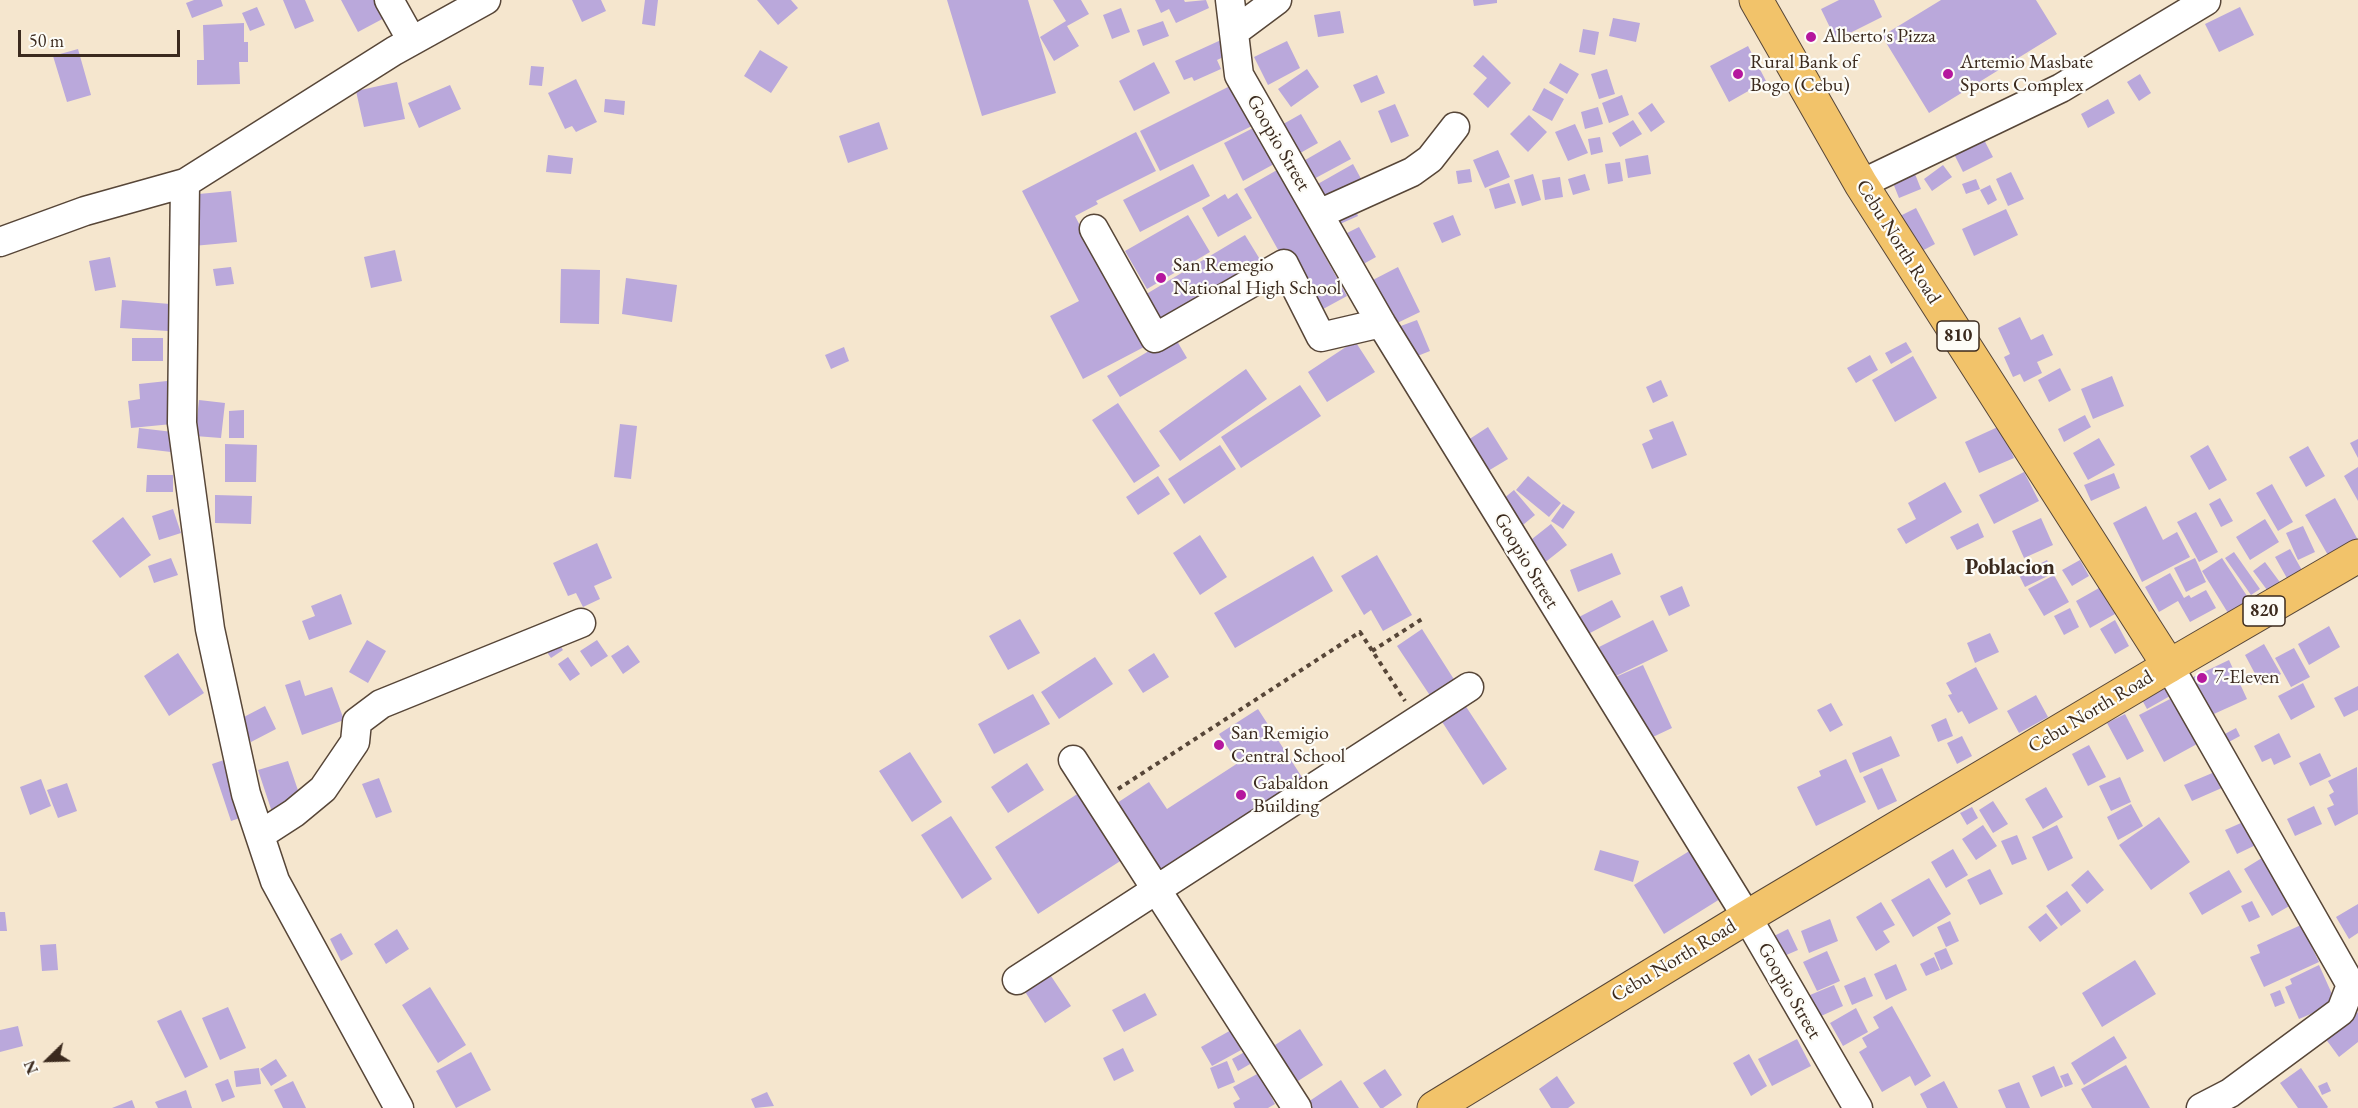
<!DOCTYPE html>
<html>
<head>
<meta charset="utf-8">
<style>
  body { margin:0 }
  #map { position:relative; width:2358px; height:1108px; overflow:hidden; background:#f5e6ce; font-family:"EB Garamond",serif }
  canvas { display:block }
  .north { position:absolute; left:18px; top:1030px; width:60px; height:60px; -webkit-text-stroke:4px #fdfcf7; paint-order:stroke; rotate:247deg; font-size:16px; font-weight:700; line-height:24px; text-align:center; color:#3b2a1e }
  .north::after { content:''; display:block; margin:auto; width:21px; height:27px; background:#3b2a1e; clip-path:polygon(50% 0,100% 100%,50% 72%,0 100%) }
  .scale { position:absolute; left:18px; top:30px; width:162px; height:27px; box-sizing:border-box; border:3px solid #3b2a1e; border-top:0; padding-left:8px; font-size:18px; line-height:21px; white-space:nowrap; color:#3b2a1e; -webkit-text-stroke:4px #fdfcf7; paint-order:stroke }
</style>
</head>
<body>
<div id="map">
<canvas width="2358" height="1108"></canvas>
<div class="north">N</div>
<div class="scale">50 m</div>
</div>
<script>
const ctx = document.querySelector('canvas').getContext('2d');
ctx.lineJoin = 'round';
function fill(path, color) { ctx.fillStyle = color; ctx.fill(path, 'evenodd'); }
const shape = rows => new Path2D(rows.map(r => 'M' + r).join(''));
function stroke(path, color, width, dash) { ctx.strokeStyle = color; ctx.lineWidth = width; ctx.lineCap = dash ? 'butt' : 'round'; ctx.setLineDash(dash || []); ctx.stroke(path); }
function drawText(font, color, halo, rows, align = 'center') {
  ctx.font = font + ' "EB Garamond",serif'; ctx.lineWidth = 4.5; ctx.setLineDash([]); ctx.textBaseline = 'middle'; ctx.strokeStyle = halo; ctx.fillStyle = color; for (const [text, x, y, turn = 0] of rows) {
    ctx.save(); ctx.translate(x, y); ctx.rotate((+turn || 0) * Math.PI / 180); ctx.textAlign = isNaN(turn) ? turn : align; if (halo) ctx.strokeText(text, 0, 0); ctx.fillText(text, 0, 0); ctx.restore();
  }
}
fill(shape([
  [194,0,221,0,223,6,192,18,186,3],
  [283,0,305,0,314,21,295,29],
  [341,0,380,0,388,16,358,32],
  [572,0,601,0,606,11,582,22],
  [645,0,658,0,655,26,642,24],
  [757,0,791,0,798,8,778,25],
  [947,0,1028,0,1056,93,982,116],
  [1053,0,1081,0,1089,14,1067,26,1079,46,1054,61,1040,37,1066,21],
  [1155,0,1184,0,1185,2,1206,0,1209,8,1176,23,1169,9,1161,13],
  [1473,0,1497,0,1497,3,1474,6],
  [1839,0,1874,0,1882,17,1836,40,1821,9],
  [1941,0,2036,0,2057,34,1929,113,1882,36],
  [257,7,265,25,250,31,242,13],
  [2240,7,2254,35,2219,52,2205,24],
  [1121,8,1130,32,1112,39,1103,15],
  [1340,11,1344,33,1318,37,1314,15],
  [1613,18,1640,23,1636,42,1609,36],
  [1163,21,1169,36,1143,46,1137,30],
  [244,23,244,42,248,42,248,62,239,62,240,84,197,85,197,60,204,60,203,25],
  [1583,29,1599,32,1595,55,1579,52],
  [1221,40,1228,55,1217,60,1221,69,1194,81,1192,77,1184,80,1175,61],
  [1287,41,1300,68,1268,85,1254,57],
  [1748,46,1766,81,1729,102,1710,66],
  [78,49,91,95,67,102,53,56],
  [760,50,788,67,771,93,744,76],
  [1483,55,1511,83,1488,108,1473,94,1487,78,1473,66],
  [1154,62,1170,93,1134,111,1119,81],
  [1560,63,1579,74,1567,94,1549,83],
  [531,66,544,67,542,86,529,85],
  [1307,69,1319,87,1291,107,1278,89],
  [1607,69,1615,94,1599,99,1591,74],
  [2140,74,2151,93,2139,101,2127,82],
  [1377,75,1385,93,1361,103,1353,85],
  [576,79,597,122,576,132,572,126,565,129,548,93],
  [397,82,405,119,364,127,356,91],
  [1236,83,1256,124,1160,171,1140,131],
  [450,85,461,109,419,128,408,103],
  [1544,88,1564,99,1552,121,1532,110],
  [1622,95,1629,115,1609,123,1602,103],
  [605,99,625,101,624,115,604,112],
  [2108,99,2115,113,2088,128,2081,114],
  [1652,103,1665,122,1651,132,1638,113],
  [1395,104,1409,136,1391,143,1378,111],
  [1598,107,1603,124,1585,129,1581,112],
  [1301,114,1318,143,1295,156,1278,127],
  [1529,115,1547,132,1528,152,1510,134],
  [1633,120,1642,134,1620,147,1612,133],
  [879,122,888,149,848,163,839,136],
  [1575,124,1588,153,1568,161,1555,132],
  [1255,127,1274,164,1243,181,1224,143],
  [1136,132,1156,171,1096,201,1098,204,1075,216,1144,347,1083,379,1050,316,1079,301,1022,191],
  [1982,136,1993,157,1963,172,1952,150],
  [1600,137,1603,152,1591,155,1588,139],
  [1340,140,1351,159,1310,181,1300,163],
  [1498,150,1510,177,1485,188,1473,160],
  [548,155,573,158,571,174,546,172],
  [1648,155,1651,174,1628,178,1625,159],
  [1620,162,1623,181,1608,184,1605,164],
  [1193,164,1210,196,1140,232,1123,200],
  [1353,164,1365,186,1327,206,1316,185],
  [1943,165,1952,177,1932,191,1924,179],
  [1470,169,1472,182,1458,184,1456,171],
  [1913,169,1921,189,1899,198,1891,178],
  [1277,170,1347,296,1314,314,1244,189],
  [2011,172,2024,199,2008,206,1996,179],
  [1533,174,1541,200,1522,206,1514,180],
  [1585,174,1590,190,1573,195,1568,179],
  [1560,177,1563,197,1545,200,1542,180],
  [1976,179,1980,189,1966,194,1962,184],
  [1509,183,1516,203,1495,209,1489,189],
  [1990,185,1997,200,1988,205,1980,190],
  [231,191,237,242,193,246,188,195],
  [1237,193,1252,218,1218,237,1202,208,1225,194,1228,199],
  [1354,206,1358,216,1340,224,1336,214],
  [1916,208,1935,244,1920,252,1900,216],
  [2006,209,2018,235,1974,256,1962,229],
  [1188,215,1210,252,1147,289,1125,251],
  [1453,215,1461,235,1442,243,1433,223],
  [1359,227,1376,257,1358,267,1341,236],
  [1245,235,1264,266,1162,327,1143,296],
  [395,250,402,281,371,288,364,257],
  [110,257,116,287,95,291,89,261],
  [231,267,234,284,216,286,213,269],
  [1398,267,1420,312,1391,326,1369,282],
  [561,269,600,270,599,324,560,323],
  [626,278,677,285,672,322,622,314],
  [122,300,170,304,168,331,120,328],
  [2020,317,2031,340,2043,334,2053,355,2037,362,2042,373,2024,382,2020,374,2013,377,2004,357,2010,354,1998,328],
  [1417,320,1430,351,1410,359,1398,327],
  [1174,336,1187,358,1120,397,1107,376],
  [132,338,163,338,163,361,132,361],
  [1355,341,1375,372,1327,402,1308,372],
  [1906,342,1912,352,1891,364,1885,353],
  [844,347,849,361,831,369,825,355],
  [1870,355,1878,370,1856,383,1847,368],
  [1913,356,1937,398,1895,422,1872,380],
  [2060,368,2071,390,2049,402,2038,380],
  [1246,369,1267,399,1180,461,1159,431],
  [2112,376,2124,406,2093,419,2081,389],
  [1661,380,1668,396,1653,403,1646,387],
  [167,381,172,424,131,428,128,401,140,399,139,384],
  [1300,385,1321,416,1241,468,1221,437],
  [199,400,225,403,221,438,195,436],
  [1118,403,1160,466,1134,483,1092,420],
  [244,410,244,438,229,438,229,411],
  [2085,415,2091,427,2064,442,2058,429],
  [1673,421,1687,455,1652,469,1642,444,1653,439,1649,430],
  [620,424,637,426,631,479,614,477],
  [2000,426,2014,458,1979,473,1965,442],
  [1488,427,1508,459,1488,471,1468,440],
  [139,428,173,432,171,452,137,448],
  [2099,438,2115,465,2088,480,2073,453],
  [2358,439,2358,458,2350,443],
  [225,444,257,445,256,482,225,482],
  [1220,445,1236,469,1184,504,1168,479],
  [2208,445,2227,480,2209,490,2190,456],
  [2308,446,2325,476,2306,487,2289,457],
  [2358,467,2358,501,2344,476],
  [2024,472,2039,501,1994,524,1979,495],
  [2114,473,2120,488,2091,501,2084,485],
  [147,475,173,475,173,492,146,492],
  [1158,476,1170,494,1138,515,1126,497],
  [1528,476,1561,503,1549,517,1516,490],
  [1945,482,1962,512,1906,544,1897,529,1916,519,1908,503],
  [2272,484,2293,522,2278,531,2256,493],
  [1514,490,1535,515,1518,529,1497,504],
  [215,495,252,496,251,524,215,523],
  [2220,498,2233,521,2221,527,2209,504],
  [2335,498,2358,540,2329,557,2305,515],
  [1563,504,1575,512,1563,529,1551,521],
  [2146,506,2163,540,2177,532,2190,557,2142,582,2113,523],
  [173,509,181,533,159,540,152,516],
  [2196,512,2218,552,2199,562,2177,522],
  [123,517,151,555,120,578,92,541],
  [2041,518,2053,545,2024,558,2012,531],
  [2265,519,2279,542,2250,560,2236,537],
  [1978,523,1984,537,1957,550,1950,537],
  [1551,524,1567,545,1543,564,1527,543],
  [2303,526,2315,552,2298,560,2286,533],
  [1200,535,1227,577,1200,595,1173,553],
  [597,543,612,578,594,586,600,599,583,607,576,593,568,596,553,563],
  [2290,549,2303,572,2288,580,2275,557],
  [2234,552,2260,589,2251,595,2225,558],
  [1612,553,1621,574,1578,592,1570,570],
  [1377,555,1412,615,1383,631,1371,610,1364,615,1341,576],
  [1313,556,1333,591,1235,648,1214,613],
  [171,558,178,575,154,583,148,566],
  [2195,558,2206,582,2186,592,2174,568],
  [2222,558,2249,599,2228,613,2202,571],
  [2047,560,2054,573,2025,587,2019,575],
  [2080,560,2089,576,2072,586,2062,570],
  [2265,562,2282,585,2270,594,2253,571],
  [2170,573,2184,598,2189,595,2191,598,2206,590,2216,608,2190,622,2178,601,2159,612,2145,587],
  [2054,575,2069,602,2044,616,2028,589],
  [1682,586,1690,606,1669,616,1660,596],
  [2099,588,2115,614,2090,628,2076,601],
  [341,594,352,624,309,640,302,621,315,616,311,606],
  [1612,600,1621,617,1588,634,1579,617],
  [2070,608,2079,627,2064,635,2054,616],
  [1020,619,1040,653,1008,670,989,636],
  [1653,620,1668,651,1614,677,1599,647],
  [2115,620,2129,646,2115,654,2100,629],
  [2329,626,2340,647,2309,665,2298,644],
  [1422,629,1455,681,1431,697,1397,646],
  [1990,633,1999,652,1975,663,1967,643],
  [556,639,563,650,551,658,544,648],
  [367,640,386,651,368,683,349,672],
  [597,640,608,656,591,667,580,651],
  [2264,644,2281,674,2261,685,2245,655],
  [628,645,640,662,623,674,611,656],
  [2294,648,2310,677,2291,687,2275,658],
  [178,653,204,693,169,716,144,676],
  [1154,653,1169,677,1143,693,1128,670],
  [568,657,580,674,570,681,558,664],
  [1095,657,1113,684,1059,719,1041,692],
  [2229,660,2247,699,2205,718,2187,680],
  [1643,665,1672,728,1640,743,1611,679],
  [1976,667,1998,709,1969,724,1962,711,1958,713,1948,695,1952,694,1946,683],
  [300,680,305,696,332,687,344,720,302,735,285,685],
  [2303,683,2315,707,2291,720,2278,696],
  [2164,685,2170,696,2147,709,2141,698],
  [2358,686,2358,710,2344,717,2334,698],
  [1033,694,1050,724,994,754,978,724],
  [2036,695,2048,717,2019,733,2007,711],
  [2172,698,2197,744,2164,762,2139,715],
  [1461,699,1507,769,1483,785,1437,714],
  [1831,703,1843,725,1830,732,1817,710],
  [265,706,276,729,251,742,240,719],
  [1258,709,1307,785,1162,880,1114,805,1149,782,1167,809,1238,763,1219,734],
  [2125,714,2144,751,2127,760,2107,723],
  [1946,718,1953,736,1938,742,1931,725],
  [2236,728,2240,736,2227,743,2223,735],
  [2279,733,2291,757,2274,765,2271,758,2262,762,2254,746],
  [1891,736,1900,756,1860,773,1852,753],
  [1962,736,1972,756,1957,764,1947,743],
  [2089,745,2106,777,2088,786,2072,754],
  [910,752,942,802,912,822,879,771],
  [2320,753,2331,776,2310,786,2299,763],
  [1846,759,1866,802,1816,826,1797,787,1821,776,1819,771],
  [224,760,243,817,231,821,212,764],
  [288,761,302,802,272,812,258,770],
  [1027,763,1044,790,1008,813,991,787],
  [2357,767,2358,814,2335,826,2327,808,2334,805,2329,795,2334,792,2328,781],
  [1882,768,1897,801,1878,810,1863,777],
  [2217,771,2224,787,2192,801,2184,785],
  [2120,777,2131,802,2111,811,2099,786],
  [379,778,392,812,376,818,362,784],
  [41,779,51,806,30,815,20,787],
  [67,783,77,811,58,818,47,790],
  [2046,787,2063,817,2043,829,2025,799],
  [1082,791,1125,858,1038,914,995,847],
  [1993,801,2008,824,1993,833,1979,810],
  [2131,804,2143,826,2118,840,2107,817],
  [2314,806,2322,824,2295,836,2287,819],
  [1972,807,1978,818,1967,825,1960,813],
  [951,816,992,879,962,899,921,835],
  [2159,817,2190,862,2151,890,2119,845],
  [2250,819,2262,842,2237,854,2225,830],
  [1983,825,1997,846,1976,860,1962,839],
  [2057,825,2073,858,2048,871,2032,837],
  [2017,835,2027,859,2012,865,2001,841],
  [1953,849,1968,875,1946,888,1931,862],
  [1600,850,1639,861,1633,882,1594,870],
  [1691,850,1720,899,1664,934,1634,885],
  [2270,853,2298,901,2272,916,2244,869],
  [1990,869,2003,894,1980,905,1967,880],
  [2088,870,2104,890,2087,904,2071,885],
  [2229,870,2242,892,2202,915,2189,893],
  [1929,878,1951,914,1913,937,1891,900],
  [2067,891,2081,911,2061,926,2046,906],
  [2252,901,2260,917,2249,922,2241,906],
  [1881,902,1895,925,1883,931,1890,942,1876,951,1856,917],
  [2358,904,2358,933,2349,939,2336,917],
  [0,912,5,912,7,931,0,931],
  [2046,913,2058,928,2040,942,2028,927],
  [1830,919,1838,941,1809,953,1801,931],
  [1950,921,1959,941,1946,947,1937,927],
  [2301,925,2319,962,2264,987,2250,957,2260,953,2257,945],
  [397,929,409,949,386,964,374,944],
  [1788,929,1798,950,1784,956,1774,936],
  [341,933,353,954,341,961,330,939],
  [56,944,58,970,42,971,40,945],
  [1946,948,1953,964,1941,970,1934,953],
  [1827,951,1840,981,1817,991,1803,962],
  [1934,957,1940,970,1926,976,1920,964],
  [2135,960,2156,994,2102,1027,2082,993],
  [1896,964,1907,990,1886,1000,1874,974],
  [2319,965,2336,1003,2299,1019,2285,987,2292,984,2290,979],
  [1049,973,1071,1006,1045,1023,1024,990],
  [1865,977,1873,996,1852,1005,1844,986],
  [1834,985,1843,1006,1819,1017,1810,995],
  [430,987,466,1045,438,1063,402,1005],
  [2280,990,2285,1003,2275,1007,2270,994],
  [1145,993,1157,1015,1124,1032,1112,1010],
  [1892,1006,1931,1076,1915,1086,1910,1076,1882,1092,1859,1052,1867,1047,1862,1038,1879,1028,1873,1017],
  [228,1007,246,1048,220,1060,202,1018],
  [1856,1008,1868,1032,1843,1046,1830,1023],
  [181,1010,208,1067,185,1078,157,1021],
  [2358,1012,2358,1042,2339,1057,2325,1038],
  [18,1026,23,1046,0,1052,0,1030],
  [1233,1029,1243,1049,1212,1066,1201,1047],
  [1300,1029,1323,1065,1298,1081,1291,1071,1286,1075,1276,1059,1281,1055,1275,1045],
  [2114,1036,2127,1058,2084,1085,2071,1063],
  [1797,1039,1811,1066,1772,1086,1758,1059],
  [1123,1048,1134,1071,1114,1081,1103,1058],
  [1250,1049,1257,1060,1238,1071,1232,1059],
  [471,1052,491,1090,456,1108,436,1071],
  [1749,1054,1767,1086,1751,1096,1733,1063],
  [276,1059,287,1076,271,1086,260,1069],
  [1227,1061,1235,1082,1218,1089,1210,1068],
  [2126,1065,2150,1108,2092,1108,2081,1089],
  [2054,1066,2063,1087,2041,1097,2032,1076],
  [259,1068,261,1084,236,1087,234,1071],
  [2301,1068,2328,1107,2327,1108,2298,1108,2280,1083],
  [1385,1069,1402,1095,1383,1108,1380,1108,1363,1083],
  [1259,1073,1275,1104,1268,1108,1235,1108,1233,1103,1240,1099,1233,1087],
  [2068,1073,2073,1084,2065,1087,2060,1076],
  [1557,1076,1575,1103,1568,1108,1551,1108,1539,1089],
  [228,1079,235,1097,222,1102,215,1084],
  [1341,1080,1359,1108,1303,1108,1302,1106],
  [293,1081,306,1108,283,1108,274,1090],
  [1944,1081,1958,1108,1927,1108,1920,1094],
  [2019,1082,2030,1108,2006,1108,1998,1090],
  [2327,1082,2331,1091,2322,1095,2318,1086],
  [186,1090,192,1108,158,1108,155,1102],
  [767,1092,774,1106,755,1108,751,1099],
  [132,1100,135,1108,112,1108]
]), '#baa8db');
const minor = shape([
  [389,0,412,41],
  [1230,0,1239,75,1381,323,1747,917,1858,1108],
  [1234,32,1277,0],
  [185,183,182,423,210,629,246,794,275,881,399,1108],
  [1861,184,2061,88,2206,1],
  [1319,214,1412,172,1430,159,1455,127],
  [1094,229,1155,338,1284,264,1321,337,1381,323],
  [0,242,85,211,185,183,394,51,486,0],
  [2169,666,2351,985,2341,1011,2230,1093,2201,1108],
  [1073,760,1297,1108],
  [260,835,294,813,323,789,355,742,357,722,381,704,581,623],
  [1017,980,1469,687]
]);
const major = shape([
  [1434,1108,1747,917,2169,666]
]);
const highway = shape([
  [1756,0,1861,184,2169,666,2358,556]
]);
stroke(minor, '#574638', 31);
stroke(major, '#574638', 35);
stroke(highway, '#574638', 35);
stroke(shape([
  [1372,651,1422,619],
  [1118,789,1360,632,1405,701]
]), '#574638', 4, [4.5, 4.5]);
stroke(minor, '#fff', 28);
stroke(major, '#f2c36a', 33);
stroke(highway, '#f2c36a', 33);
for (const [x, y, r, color] of [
  [1811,37,6,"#b5179e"],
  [1738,74,6,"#b5179e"],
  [1948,74,6,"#b5179e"],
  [1161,278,6,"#b5179e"],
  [2202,678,6,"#b5179e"],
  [1219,745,6,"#b5179e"],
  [1241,795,6,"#b5179e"]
]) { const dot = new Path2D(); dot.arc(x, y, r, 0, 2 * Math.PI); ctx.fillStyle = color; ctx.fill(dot); stroke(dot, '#fdfcf7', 2); }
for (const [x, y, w] of [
  [1958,336,42],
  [2264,611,42]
]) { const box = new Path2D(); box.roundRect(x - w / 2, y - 15, w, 30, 4.5); ctx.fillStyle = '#fdfcf7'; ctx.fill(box); stroke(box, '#3b2a1e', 1.5); }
drawText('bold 18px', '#3b2a1e', null, [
  ["810",1958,336],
  ["820",2264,611]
]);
drawText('20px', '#3b2a1e', '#fdfcf7', [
  ["Alberto's Pizza",1823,37],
  ["Rural Bank of",1750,63],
  ["Bogo (Cebu)",1750,86],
  ["Artemio Masbate",1960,63],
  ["Sports Complex",1960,86],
  ["San Remegio",1173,266],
  ["National High School",1173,289],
  ["7-Eleven",2214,678],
  ["San Remigio",1231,734],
  ["Central School",1231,757],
  ["Gabaldon",1253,784],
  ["Building",1253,807]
], 'left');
drawText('20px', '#3b2a1e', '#fdfcf7', [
  ["Goopio Street",1278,143,60],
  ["Cebu North Road",1898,242,58],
  ["Goopio Street",1526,561,59],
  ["Cebu North Road",2091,712,-31],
  ["Cebu North Road",1674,961,-31],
  ["Goopio Street",1789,991,60]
]);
drawText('bold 22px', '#3b2a1e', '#fdfcf7', [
  ["Poblacion",2010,568]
]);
</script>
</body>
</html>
